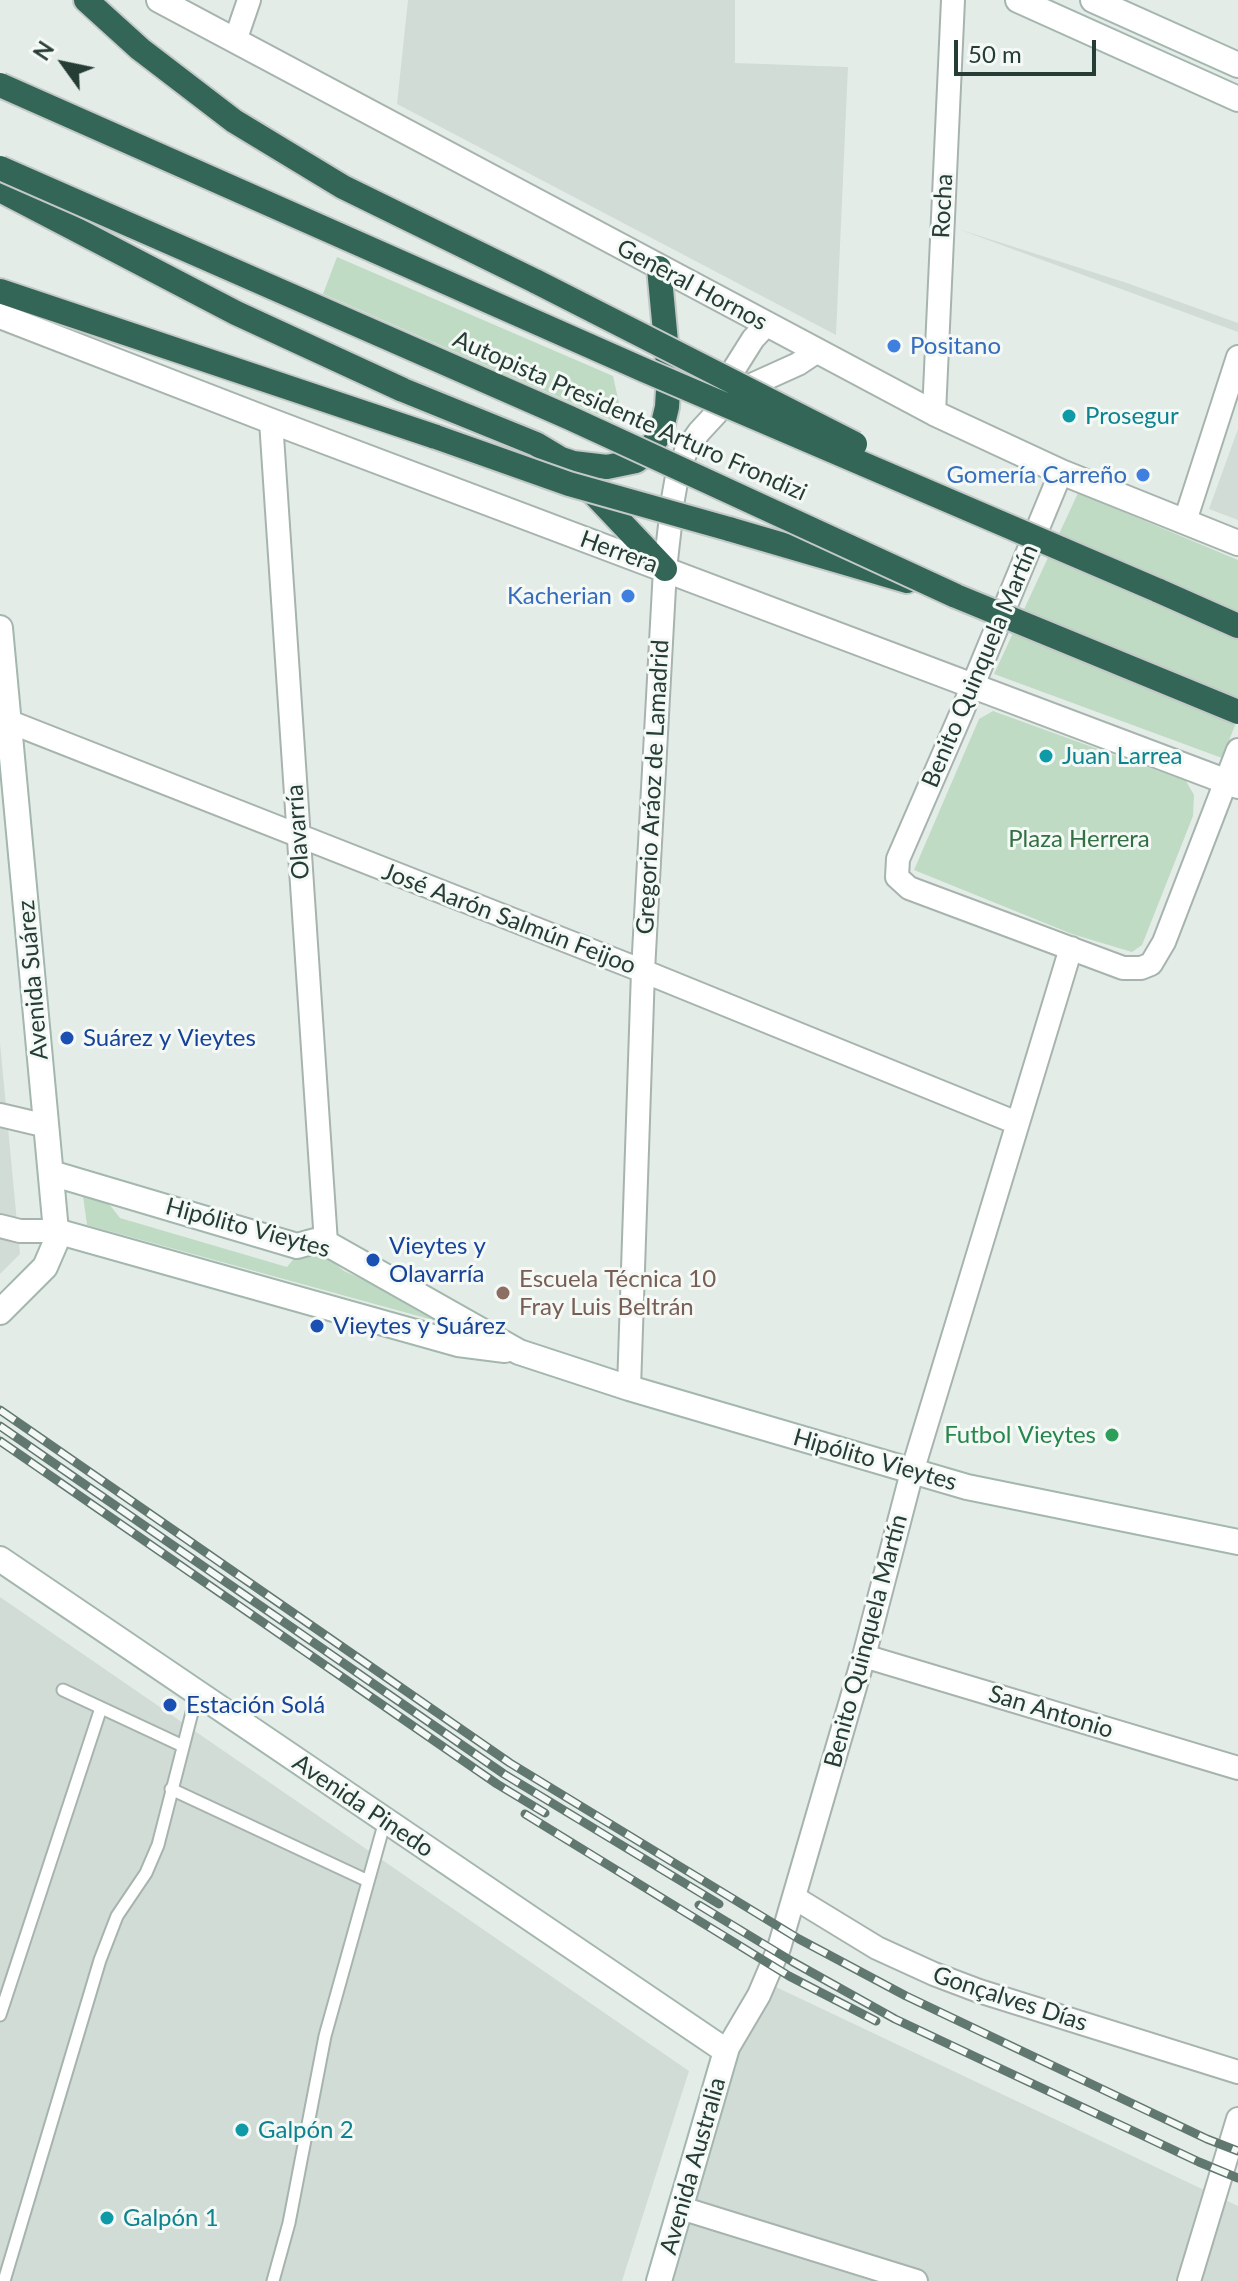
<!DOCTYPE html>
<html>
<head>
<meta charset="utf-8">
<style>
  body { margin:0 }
  #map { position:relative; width:1238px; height:2281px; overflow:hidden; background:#e4ece8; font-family:Lato,sans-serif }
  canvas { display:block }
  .north { position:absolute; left:24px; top:24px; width:80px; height:80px; -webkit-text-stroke:6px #f4f9f6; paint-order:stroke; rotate:303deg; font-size:22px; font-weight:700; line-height:32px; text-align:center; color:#253d34 }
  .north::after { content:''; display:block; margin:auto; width:28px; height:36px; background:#253d34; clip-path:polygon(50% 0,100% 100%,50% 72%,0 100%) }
  .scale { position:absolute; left:954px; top:40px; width:142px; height:36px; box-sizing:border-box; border:4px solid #253d34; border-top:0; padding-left:10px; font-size:24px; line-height:28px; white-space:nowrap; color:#253d34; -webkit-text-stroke:6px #f4f9f6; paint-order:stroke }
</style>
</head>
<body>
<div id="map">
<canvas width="1238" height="2281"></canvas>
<div class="north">N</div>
<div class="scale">50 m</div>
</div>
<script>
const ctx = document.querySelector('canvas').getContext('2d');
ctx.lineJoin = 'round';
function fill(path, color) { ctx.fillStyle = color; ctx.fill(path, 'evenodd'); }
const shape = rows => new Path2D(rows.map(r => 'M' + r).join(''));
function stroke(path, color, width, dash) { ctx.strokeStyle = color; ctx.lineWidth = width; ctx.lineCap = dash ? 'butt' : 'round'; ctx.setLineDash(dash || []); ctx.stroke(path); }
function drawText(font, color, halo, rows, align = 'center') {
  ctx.font = font + ' Lato,sans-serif'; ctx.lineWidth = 6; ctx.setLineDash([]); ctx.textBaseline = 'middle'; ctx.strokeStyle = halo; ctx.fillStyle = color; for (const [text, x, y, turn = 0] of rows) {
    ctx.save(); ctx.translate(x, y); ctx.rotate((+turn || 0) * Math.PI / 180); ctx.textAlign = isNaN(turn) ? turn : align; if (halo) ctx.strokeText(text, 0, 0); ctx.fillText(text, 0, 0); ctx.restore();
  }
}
fill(shape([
  [408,0,735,0,735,63,848,67,836,335,397,104],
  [958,229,1127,283,1238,323,1238,332],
  [1238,429,1238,520,1209,509],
  [0,1043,20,1254,0,1274],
  [0,1597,689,2071,622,2281,0,2281],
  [757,1978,1238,2206,1238,2281,664,2281]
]), '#d2dcd7');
fill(shape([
  [337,257,613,376,619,403,613,421,323,294],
  [1078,493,1238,560,1238,718,1222,758,994,674],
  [993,711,1186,781,1194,795,1193,816,1142,945,1132,952,1072,934,914,870,979,719],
  [83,1196,105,1199,120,1218,287,1267,295,1257,323,1254,344,1271,434,1311,433,1320,87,1225]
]), '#bfdbc4');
const service = shape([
  [63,1690,183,1746],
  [171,1789,366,1880],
  [0,2015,101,1708],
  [4,2281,100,1960,117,1916,146,1873,158,1845,197,1693],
  [273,2281,289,2223,325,2036,385,1821]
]);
const minor = shape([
  [235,41,249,0],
  [719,393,753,339,766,325],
  [934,413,953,0],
  [271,421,326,1243],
  [1061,472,961,714,898,859,897,877,909,888,925,894,1123,968,1141,968,1151,964,1164,942,1238,750],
  [1185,521,1238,357],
  [0,718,643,971,1017,1123],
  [0,1115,47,1126],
  [0,1226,20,1231,56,1231],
  [629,1388,643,971,665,569,673,499,678,471,687,449,699,432,736,392,798,364,816,352],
  [864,1656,1238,1768],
  [795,1898,877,1948,934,1974,979,1991,1238,2072],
  [726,2051,759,1995,779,1948,864,1656,912,1472,1071,948],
  [681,2208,916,2281],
  [1189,2281,1238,2119]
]);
const tertiary = shape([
  [159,0,934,413,1061,472,1238,543],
  [0,316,271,421,1238,786]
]);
const secondary = shape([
  [1018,0,1238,99],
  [1093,0,1238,65],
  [0,628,56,1231,55,1244,45,1267,0,1312],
  [51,1173,297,1246,315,1241,326,1243,519,1352,629,1388,967,1487,1238,1542],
  [56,1231,458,1344,505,1350],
  [0,1559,726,2051,659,2281]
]);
const motorway = shape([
  [86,0,140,49,234,121,343,187,537,282],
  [0,190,236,313,403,390,536,444,561,459,665,569],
  [0,291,436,437],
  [561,459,573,463,607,467,636,461,648,452,661,432,667,407,669,374,659,268],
  [729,529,907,581],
  [1157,590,1238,626]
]);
stroke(service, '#a7b4ae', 15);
stroke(minor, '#a7b4ae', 26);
stroke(tertiary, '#a7b4ae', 28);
stroke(secondary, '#a3b7ae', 28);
stroke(motorway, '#c2c9c6', 28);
stroke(service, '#fff', 11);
stroke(minor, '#fff', 22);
stroke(tertiary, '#fff', 24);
stroke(secondary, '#fff', 24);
stroke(motorway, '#336657', 24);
const rail = shape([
  [0,1410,510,1763,799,1939,906,1996,1207,2139,1238,2151],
  [0,1426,504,1774,719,1904],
  [0,1441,497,1784,545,1813],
  [525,1814,789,1976,876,2021],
  [699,1905,793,1962,895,2019,1199,2162,1238,2178]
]);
stroke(rail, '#60786f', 9);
stroke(rail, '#f4f9f6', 6, [18]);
const motorwayBridge = shape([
  [0,85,644,370,1157,590],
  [0,168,570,418,956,596,1238,712],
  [537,282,855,444],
  [436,437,569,484,729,529]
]);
stroke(motorwayBridge, '#c2c9c6', 28, []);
stroke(motorwayBridge, '#336657', 24);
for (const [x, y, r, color] of [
  [894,346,8,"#3f7fe0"],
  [1069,416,8,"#0f9aa8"],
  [1143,475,8,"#3f7fe0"],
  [628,596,8,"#3f7fe0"],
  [1046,756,8,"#0f9aa8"],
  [67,1038,8,"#1a4fb4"],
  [373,1260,8,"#1a4fb4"],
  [503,1293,8,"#8d6e63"],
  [317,1326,8,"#1a4fb4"],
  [1112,1435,8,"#2e9e5b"],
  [170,1705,8,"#1a4fb4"],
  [242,2130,8,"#0f9aa8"],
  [107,2218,8,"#0f9aa8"]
]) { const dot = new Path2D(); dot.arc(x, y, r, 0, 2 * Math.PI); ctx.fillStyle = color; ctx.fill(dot); stroke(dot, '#f4f9f6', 3); }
drawText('24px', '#253d34', '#f4f9f6', [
  ["Rocha",943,206,-87],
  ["General Hornos",692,285,28],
  ["Autopista Presidente Arturo Frondizi",630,416,24],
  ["Herrera",619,552,20],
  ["Benito Quinquela Martín",980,666,-67],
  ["Gregorio Aráoz de Lamadrid",653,787,-87],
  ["Olavarría",298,832,-94],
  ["José Aarón Salmún Feijoo",509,919,21],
  ["Avenida Suárez",33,980,-95],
  ["Hipólito Vieytes",248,1228,15],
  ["Hipólito Vieytes",875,1460,16],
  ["Benito Quinquela Martín",866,1641,-75],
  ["San Antonio",1051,1712,17],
  ["Avenida Pinedo",363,1806,34],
  ["Gonçalves Días",1010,1999,18],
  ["Avenida Australia",693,2166,-74]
]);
drawText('24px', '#366cbe', '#f4f9f6', [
  ["Positano",910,346,"left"],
  ["Gomería Carreño",1127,475],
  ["Kacherian",612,596]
], 'right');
drawText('24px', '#0d838f', '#f4f9f6', [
  ["Prosegur",1085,416],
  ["Juan Larrea",1062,756],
  ["Galpón 2",258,2130],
  ["Galpón 1",123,2218]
], 'left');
drawText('24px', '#327044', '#f4f9f6', [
  ["Plaza Herrera",1079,839]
]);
drawText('24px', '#164399', '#f4f9f6', [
  ["Suárez y Vieytes",83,1038],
  ["Vieytes y",389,1246],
  ["Olavarría",389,1274],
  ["Vieytes y Suárez",333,1326],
  ["Estación Solá",186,1705]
], 'left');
drawText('24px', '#785e54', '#f4f9f6', [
  ["Escuela Técnica 10",519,1279],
  ["Fray Luis Beltrán",519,1307]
], 'left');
drawText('24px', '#27864d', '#f4f9f6', [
  ["Futbol Vieytes",1096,1435]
], 'right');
</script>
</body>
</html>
